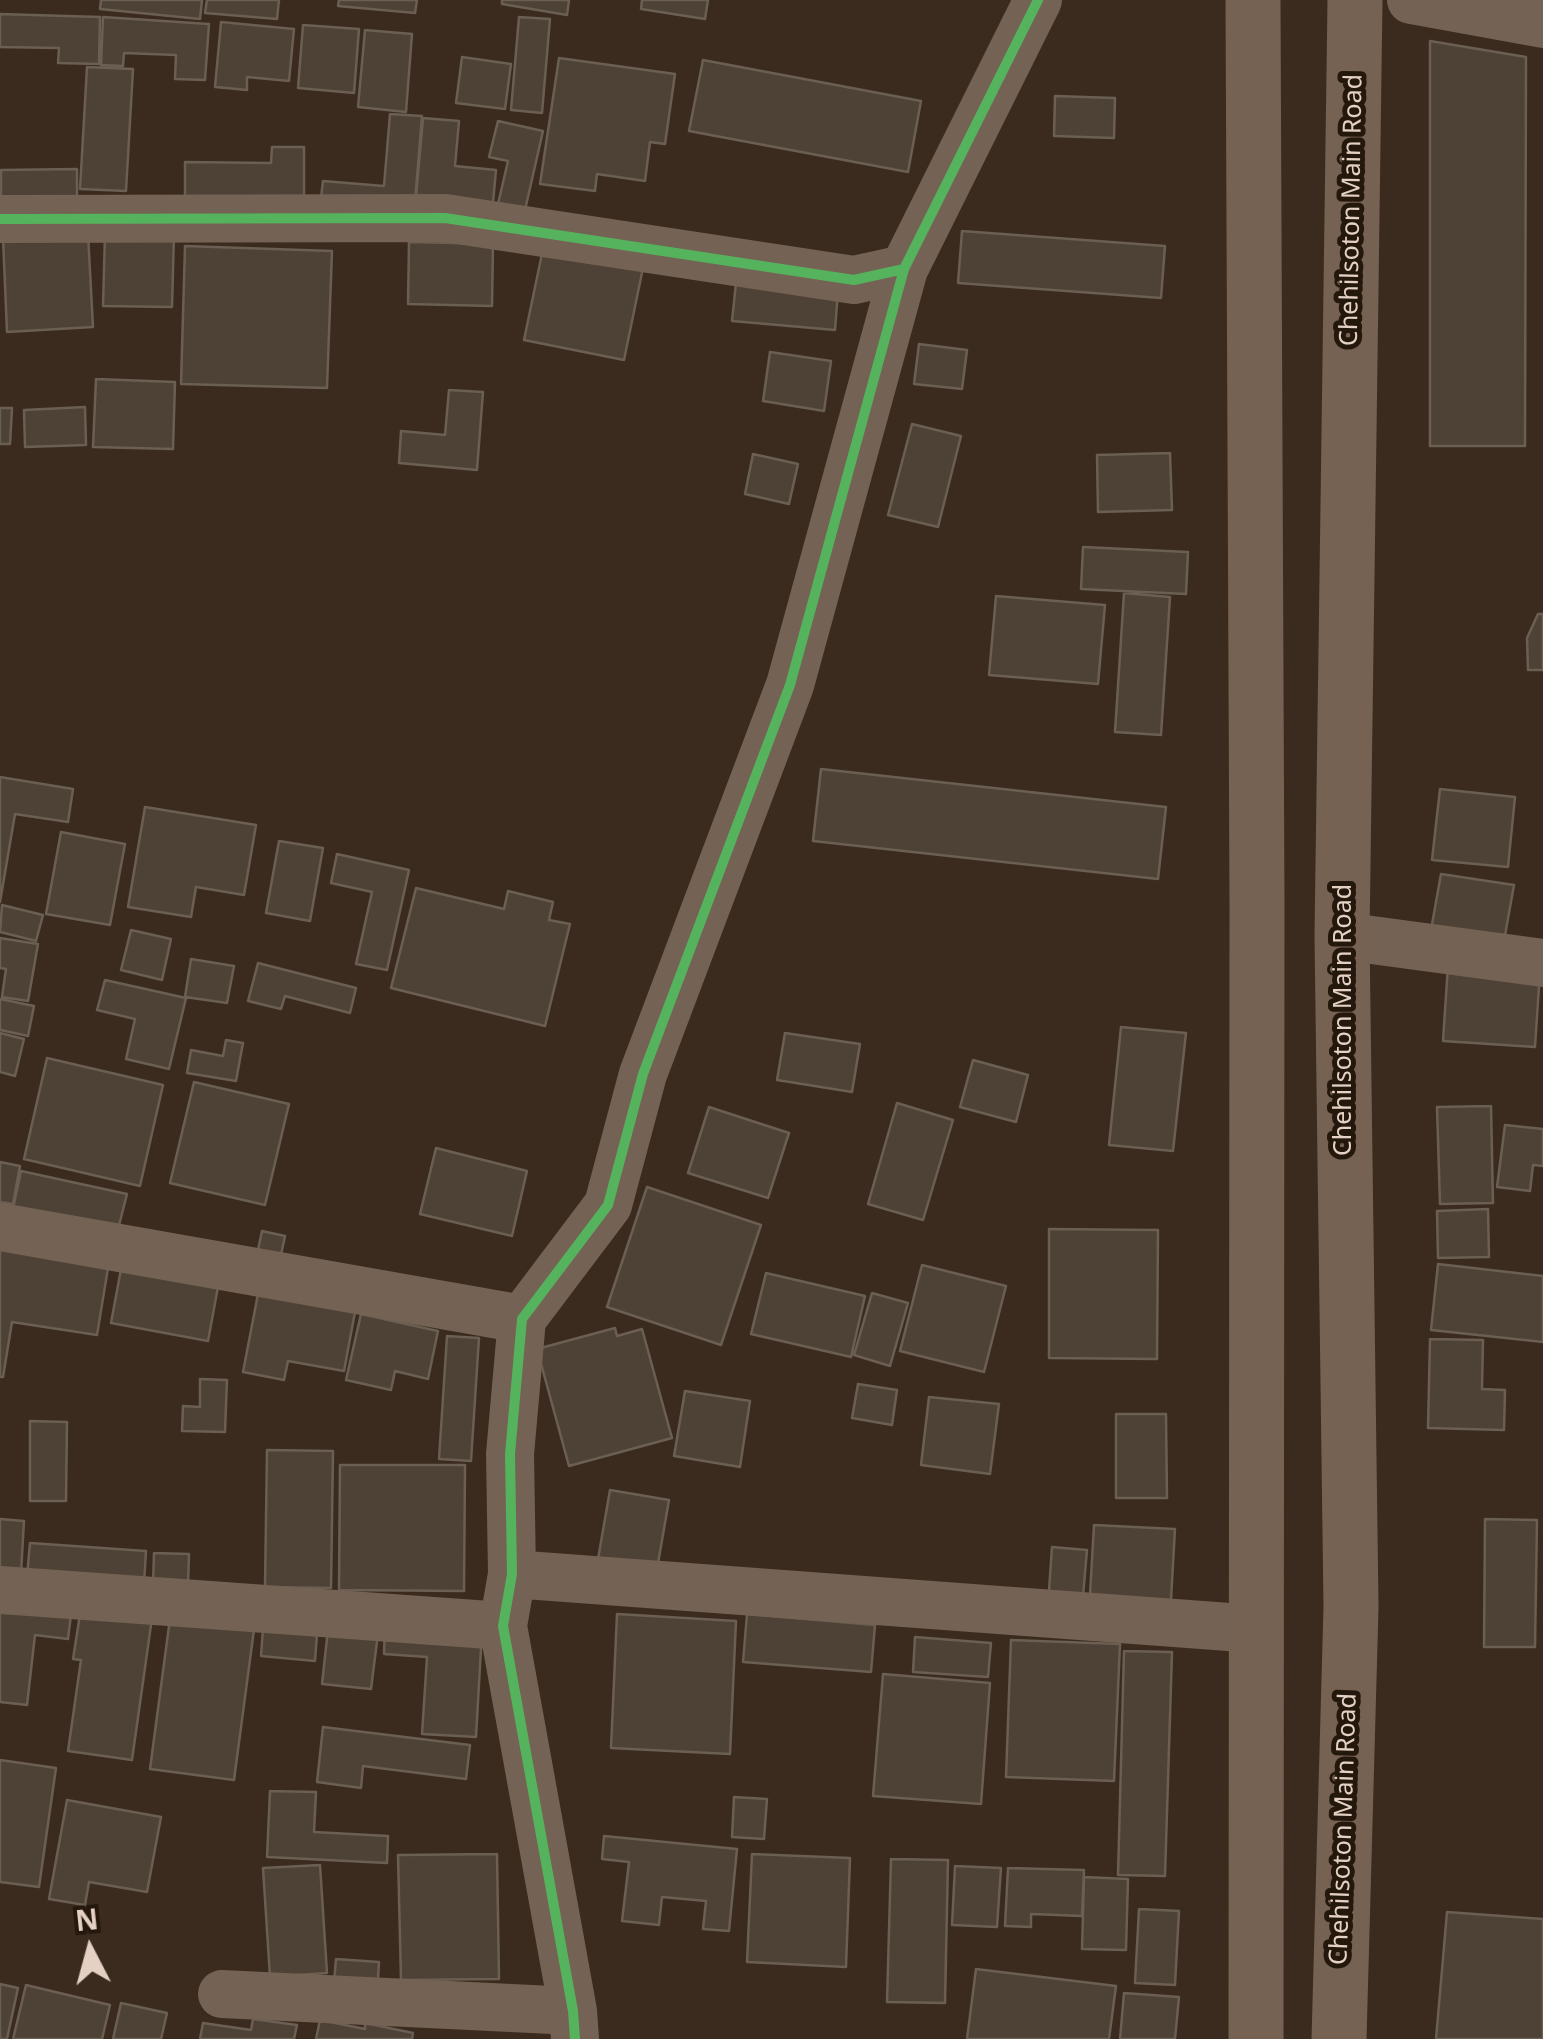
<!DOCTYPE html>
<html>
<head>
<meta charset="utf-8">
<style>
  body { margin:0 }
  #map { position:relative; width:1543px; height:2039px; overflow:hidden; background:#3a2b1e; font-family:"Noto Sans",sans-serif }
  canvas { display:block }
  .north { position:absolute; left:40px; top:1899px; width:100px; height:100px; -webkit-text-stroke:8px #24170c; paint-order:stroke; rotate:354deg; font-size:28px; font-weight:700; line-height:40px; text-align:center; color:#e4d1c3 }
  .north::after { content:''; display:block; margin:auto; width:35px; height:45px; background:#e4d1c3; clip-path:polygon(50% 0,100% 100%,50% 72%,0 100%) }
</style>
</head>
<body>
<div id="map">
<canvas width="1543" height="2039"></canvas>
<div class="north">N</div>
</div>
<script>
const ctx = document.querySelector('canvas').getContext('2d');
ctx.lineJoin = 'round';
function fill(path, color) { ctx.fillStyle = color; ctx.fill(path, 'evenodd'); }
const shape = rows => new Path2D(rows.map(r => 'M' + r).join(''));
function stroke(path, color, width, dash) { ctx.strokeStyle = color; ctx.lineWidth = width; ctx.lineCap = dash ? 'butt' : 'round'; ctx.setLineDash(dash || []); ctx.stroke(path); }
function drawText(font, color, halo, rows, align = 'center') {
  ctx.font = font + ' "Noto Sans",sans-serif'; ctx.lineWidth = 10; ctx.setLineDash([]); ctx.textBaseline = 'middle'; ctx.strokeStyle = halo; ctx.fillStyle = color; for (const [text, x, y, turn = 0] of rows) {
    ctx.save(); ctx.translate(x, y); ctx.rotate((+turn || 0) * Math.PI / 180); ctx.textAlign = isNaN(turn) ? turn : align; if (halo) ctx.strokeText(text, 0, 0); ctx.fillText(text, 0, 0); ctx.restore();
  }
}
const building = shape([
  [101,0,202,0,200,19,100,9,101,0],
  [207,0,279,0,277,19,205,13,207,0],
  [339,0,417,0,415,13,338,6,339,0],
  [502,0,569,0,567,15,502,4,502,0],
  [642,0,708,0,705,19,641,9,642,0],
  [0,14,100,17,99,64,58,63,59,48,0,47,0,14],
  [103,17,209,24,205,80,175,79,176,55,124,53,123,66,101,65,103,17],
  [519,17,550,19,542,113,511,110,519,17],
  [221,22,294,29,289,81,247,77,247,90,215,87,221,22],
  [303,25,359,29,354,93,298,88,303,25],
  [365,30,412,34,406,112,358,107,365,30],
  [1430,41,1526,57,1525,446,1430,446,1430,41],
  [462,57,511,64,505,109,456,103,462,57],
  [559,58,675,74,665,144,650,142,645,181,597,174,595,191,540,184,559,58],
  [703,60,921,101,908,172,689,131,703,60],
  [87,67,133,69,126,191,80,189,87,67],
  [1055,96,1115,98,1114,138,1054,136,1055,96],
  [390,114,422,116,414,214,320,206,323,181,384,186,390,114],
  [423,118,459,121,455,166,496,170,493,203,416,197,423,118],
  [498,121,543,131,525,210,498,204,508,161,489,157,498,121],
  [272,147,304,147,304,200,185,198,185,162,271,163,272,147],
  [77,169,77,212,1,213,1,170,77,169],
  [962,231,1165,246,1161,298,958,283,962,231],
  [88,234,93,327,7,332,3,238,88,234],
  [105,234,174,235,172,307,103,306,105,234],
  [409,242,493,244,492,306,408,304,409,242],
  [544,244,644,263,624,360,524,340,544,244],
  [185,246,332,251,327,388,181,384,185,246],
  [736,283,838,291,835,330,732,321,736,283],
  [919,344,967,350,962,389,914,384,919,344],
  [770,352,831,361,824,411,763,401,770,352],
  [96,379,175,382,173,449,93,447,96,379],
  [449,390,483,392,477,470,399,463,401,431,445,435,449,390],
  [85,407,86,445,25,447,24,410,85,407],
  [0,408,12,408,10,444,0,444,0,408],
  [912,424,961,436,938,527,888,515,912,424],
  [1170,453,1172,510,1098,512,1097,455,1170,453],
  [753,454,798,464,789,504,745,494,753,454],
  [1083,547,1188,552,1186,594,1081,589,1083,547],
  [1124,593,1170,597,1161,735,1115,732,1124,593],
  [996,596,1105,605,1098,684,989,675,996,596],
  [1538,614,1543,614,1543,670,1528,670,1527,638,1538,614],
  [821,769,1166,807,1158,879,813,841,821,769],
  [0,777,73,789,68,822,15,814,0,902,0,777],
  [1440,789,1515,797,1508,867,1432,860,1440,789],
  [145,807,256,825,244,895,196,887,191,917,128,907,145,807],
  [61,832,125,844,110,925,46,914,61,832],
  [279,841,323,848,310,921,266,913,279,841],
  [337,854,409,870,387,970,356,964,372,892,331,883,337,854],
  [1441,874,1514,885,1504,941,1431,930,1441,874],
  [416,888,504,909,508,891,553,902,549,920,570,924,545,1026,391,988,416,888],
  [2,905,43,915,36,941,0,932,2,905],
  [131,930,171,939,162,980,121,970,131,930],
  [0,938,38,944,28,1001,2,997,6,969,0,968,0,938],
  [191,959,234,966,227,1003,185,997,191,959],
  [258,963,356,988,350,1013,285,996,281,1009,248,1001,258,963],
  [1448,965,1540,971,1535,1047,1443,1041,1448,965],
  [105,980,186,998,169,1069,126,1059,135,1019,97,1010,105,980],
  [0,999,34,1006,28,1036,0,1030,0,999],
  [1121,1027,1186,1033,1173,1151,1109,1145,1121,1027],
  [0,1033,24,1039,15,1076,0,1072,0,1033],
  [785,1033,860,1044,852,1092,777,1080,785,1033],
  [226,1040,243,1043,236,1081,187,1073,191,1050,223,1056,226,1040],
  [47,1058,163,1085,140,1186,24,1159,47,1058],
  [973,1060,1028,1075,1016,1122,960,1107,973,1060],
  [194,1082,289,1104,265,1205,170,1183,194,1082],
  [897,1103,953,1120,923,1220,868,1204,897,1103],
  [1491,1106,1493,1203,1440,1204,1437,1107,1491,1106],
  [709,1107,789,1133,768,1198,688,1173,709,1107],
  [1505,1125,1543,1129,1543,1166,1533,1165,1530,1191,1497,1187,1505,1125],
  [436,1148,527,1171,512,1236,420,1214,436,1148],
  [0,1162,20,1166,13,1204,0,1202,0,1162],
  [21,1171,127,1194,115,1241,11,1218,21,1171],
  [647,1187,761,1225,721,1345,607,1307,647,1187],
  [1488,1209,1489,1257,1438,1258,1437,1211,1488,1209],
  [1049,1229,1158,1230,1157,1359,1049,1358,1049,1229],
  [262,1231,285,1236,278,1269,255,1264,262,1231],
  [0,1245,109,1262,97,1335,12,1322,3,1377,0,1377,0,1245],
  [1438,1264,1543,1276,1543,1342,1431,1330,1438,1264],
  [922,1265,1006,1286,984,1372,900,1351,922,1265],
  [121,1269,218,1287,208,1341,111,1323,121,1269],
  [766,1273,865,1296,851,1357,751,1334,766,1273],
  [872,1293,908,1303,890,1366,854,1355,872,1293],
  [258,1294,355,1312,344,1371,288,1361,284,1380,243,1372,258,1294],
  [361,1314,438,1331,428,1379,395,1371,391,1390,346,1380,361,1314],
  [615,1328,617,1336,642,1329,672,1438,569,1466,537,1349,615,1328],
  [447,1336,479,1338,471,1461,439,1459,447,1336],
  [1430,1339,1483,1340,1482,1389,1505,1390,1504,1430,1428,1428,1430,1339],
  [200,1379,227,1380,225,1432,182,1431,183,1406,200,1407,200,1379],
  [858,1384,897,1390,892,1425,852,1418,858,1384],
  [685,1391,750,1401,740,1467,674,1456,685,1391],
  [929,1397,999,1404,990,1474,921,1465,929,1397],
  [1116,1414,1166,1414,1167,1498,1116,1498,1116,1414],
  [30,1421,67,1422,66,1501,30,1501,30,1421],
  [267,1450,333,1451,331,1588,265,1587,267,1450],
  [340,1465,465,1465,464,1591,339,1590,340,1465],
  [610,1490,669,1500,656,1575,597,1565,610,1490],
  [0,1519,24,1521,21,1573,0,1571,0,1519],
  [1485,1519,1537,1520,1535,1647,1484,1647,1485,1519],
  [1094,1525,1175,1529,1170,1617,1089,1612,1094,1525],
  [30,1543,146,1551,144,1584,27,1576,30,1543],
  [1052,1547,1087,1550,1082,1608,1048,1605,1052,1547],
  [154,1553,189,1554,188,1585,153,1584,154,1553],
  [72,1606,68,1639,35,1635,27,1705,0,1702,0,1613,72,1606],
  [81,1608,152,1618,132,1760,68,1751,81,1660,73,1659,81,1608],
  [171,1611,255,1622,234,1780,150,1769,171,1611],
  [617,1614,736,1621,730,1754,611,1748,617,1614],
  [747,1614,875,1625,871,1672,743,1662,747,1614],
  [264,1615,318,1620,315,1661,261,1656,264,1615],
  [329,1620,379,1626,371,1689,322,1684,329,1620],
  [385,1627,482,1631,476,1737,422,1734,427,1657,384,1654,385,1627],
  [915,1637,991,1643,988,1677,913,1672,915,1637],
  [1011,1640,1120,1644,1114,1781,1006,1777,1011,1640],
  [1124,1651,1172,1652,1165,1876,1118,1875,1124,1651],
  [883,1674,990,1683,981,1804,873,1796,883,1674],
  [323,1727,470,1745,466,1779,363,1766,361,1788,317,1782,323,1727],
  [0,1760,56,1768,39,1887,0,1882,0,1760],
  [270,1791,316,1792,314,1832,388,1836,387,1863,267,1857,270,1791],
  [734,1797,767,1799,764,1839,732,1837,734,1797],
  [67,1800,161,1817,147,1892,89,1882,85,1905,49,1899,67,1800],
  [604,1836,737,1849,729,1931,703,1929,706,1901,662,1897,659,1925,622,1921,629,1862,602,1859,604,1836],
  [497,1854,499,1979,401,1980,398,1855,497,1854],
  [752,1854,850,1858,846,1967,747,1962,752,1854],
  [891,1859,948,1860,945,2003,887,2002,891,1859],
  [320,1865,327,1973,270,1977,263,1868,320,1865],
  [955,1866,1001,1868,997,1927,952,1925,955,1866],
  [1008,1868,1084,1870,1082,1916,1031,1914,1031,1927,1005,1926,1008,1868],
  [1084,1877,1128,1879,1126,1950,1082,1949,1084,1877],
  [1139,1909,1179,1911,1175,1985,1135,1983,1139,1909],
  [1447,1912,1543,1919,1543,2039,1436,2039,1447,1912],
  [336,1959,379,1962,377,1996,333,1993,336,1959],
  [976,1969,1116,1986,1109,2039,967,2039,976,1969],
  [0,1984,18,1988,7,2039,0,2039,0,1984],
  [26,1985,110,2005,102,2039,13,2039,26,1985],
  [1124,1993,1179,1997,1175,2039,1120,2039,1124,1993],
  [121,2003,167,2013,161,2039,113,2039,121,2003],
  [253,2019,297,2025,294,2039,200,2039,203,2023,251,2030,253,2019],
  [320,2020,365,2029,365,2023,413,2033,412,2039,316,2039,320,2020]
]);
fill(building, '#4d4235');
stroke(building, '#6a5f52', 2.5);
stroke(shape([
  [1411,0,1543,24],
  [0,219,445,218,854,280,904,269],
  [1342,936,1543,963],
  [0,1227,522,1319],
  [512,1574,1256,1629],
  [0,1590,503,1626],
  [222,1994,573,2011],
  [575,2039,573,2011,503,1626,512,1574,510,1454,522,1319,608,1205,643,1074,790,685,904,269,1038,0]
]), '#746254', 48);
stroke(shape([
  [1253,0,1257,902,1256,2039],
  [1339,2039,1351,1607,1342,936,1355,0]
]), '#766253', 55);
stroke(shape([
  [0,219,445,218,854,280,904,269],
  [575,2039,573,2011,503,1626,512,1574,510,1454,522,1319,608,1205,643,1074,790,685,904,269,1038,0]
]), '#56b35d', 10);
drawText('25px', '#e4d1c3', '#24170c', [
  ["Chehilsoton Main Road",1352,210,-89],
  ["Chehilsoton Main Road",1344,1020,-90],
  ["Chehilsoton Main Road",1344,1829,-88]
]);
</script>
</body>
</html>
